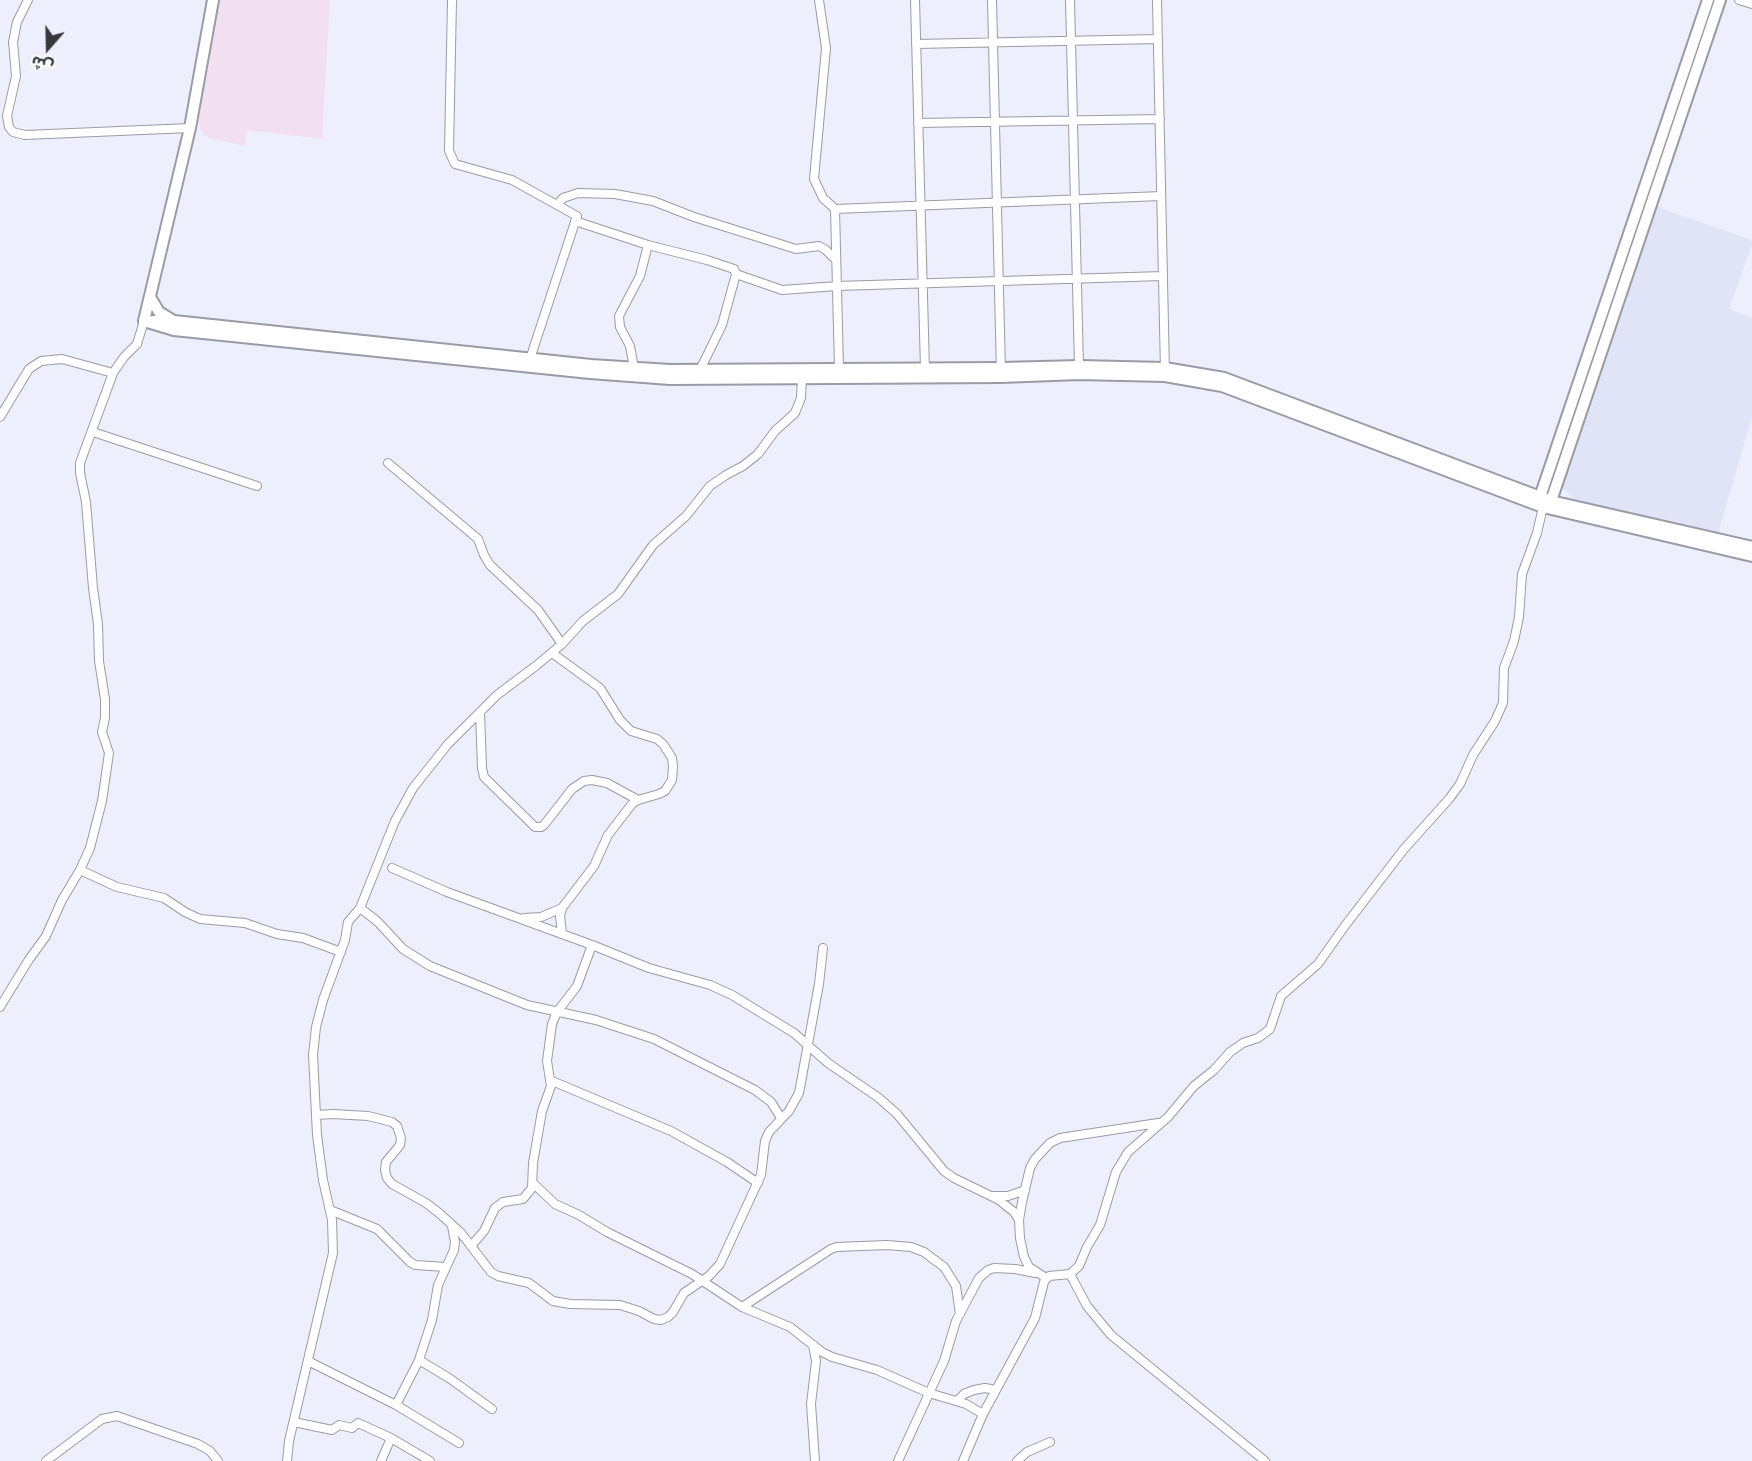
<!DOCTYPE html>
<html>
<head>
<meta charset="utf-8">
<style>
  body { margin:0 }
  #map { position:relative; width:1752px; height:1461px; overflow:hidden; background:#edf0fc; font-family:Barlow,"Noto Sans Arabic",sans-serif }
  canvas { display:block }
  .north { position:absolute; left:18px; top:18px; width:60px; height:60px; -webkit-text-stroke:4px #fefefe; paint-order:stroke; rotate:200deg; font-size:16px; font-weight:700; line-height:24px; text-align:center; color:#36383c }
  .north::after { content:''; display:block; margin:auto; width:21px; height:27px; background:#36383c; clip-path:polygon(50% 0,100% 100%,50% 72%,0 100%) }
</style>
</head>
<body>
<div id="map">
<canvas width="1752" height="1461"></canvas>
<div class="north">ش</div>
</div>
<script>
const ctx = document.querySelector('canvas').getContext('2d');
ctx.lineJoin = 'round';
function fill(path, color) { ctx.fillStyle = color; ctx.fill(path, 'evenodd'); }
const shape = rows => new Path2D(rows.map(r => 'M' + r).join(''));
function stroke(path, color, width, dash) { ctx.strokeStyle = color; ctx.lineWidth = width; ctx.lineCap = dash ? 'butt' : 'round'; ctx.setLineDash(dash || []); ctx.stroke(path); }
fill(shape([
  [1652,205,1752,240,1752,245,1729,309,1752,318,1752,417,1718,534,1577,502,1564,490,1558,481]
]), '#e1e4f7');
fill(shape([
  [218,0,330,0,322,139,247,130,245,146,212,139,204,135,200,129,199,119]
]), '#f2e0f1');
const street = shape([
  [28,0,17,22,13,42,16,76,7,116,9,127,13,132,25,135,190,128],
  [452,0,449,151,455,164,512,180,577,216,530,359],
  [819,0,826,48,814,179,823,198,835,209,1161,196],
  [915,0,925,369],
  [992,0,1001,372],
  [1070,0,1079,366],
  [1157,0,1165,372],
  [1739,0,1752,4],
  [916,44,1158,39],
  [918,123,1160,119],
  [557,205,563,198,578,193,615,194,653,201,694,217,796,249,819,246,826,250,836,260],
  [835,209,839,369],
  [575,221,648,245,640,276,619,316,620,327,630,346,634,368],
  [648,245,707,260,734,269,736,274,722,325,700,370],
  [736,274,782,290,837,286,1163,276],
  [0,417,29,369,41,361,62,359,113,373],
  [93,432,257,486],
  [388,463,478,539,484,555,490,565,538,610,562,644],
  [552,653,600,688,620,720,631,731,657,739,663,744,672,758,673,766,672,780,665,791,659,794,638,800,632,804,608,835,594,866,562,908,560,916,562,934],
  [480,712,482,768,484,777,535,827,541,827,544,825,572,789,584,781,592,780,607,783,638,800],
  [392,868,447,892,592,945,649,968,710,985,732,995,794,1033,828,1063,879,1098,897,1114,944,1171,954,1178,999,1200,1014,1212,1019,1220],
  [80,870,117,887,164,898,185,912,200,919,245,923,277,934,303,938,341,952],
  [360,908,377,921,403,949,430,966,527,1005,596,1020,654,1039,755,1090,771,1102,781,1118],
  [524,918,541,917,562,908],
  [0,1007,28,961,46,936,62,900,80,870,90,848,102,801,109,753,102,732,105,718,105,699,99,661,98,624,93,588,86,502,80,473,80,463,113,373,124,357,137,344,144,321],
  [552,1081,671,1131,727,1162,758,1183],
  [316,1115,333,1114,368,1116,392,1122,397,1126,401,1138,400,1145,386,1162,385,1170,387,1178,392,1184,426,1203,439,1213,461,1233,491,1272,498,1276,529,1283,553,1301,570,1304,620,1305,639,1311,654,1319,661,1320,668,1317,673,1312,684,1293,709,1276,720,1264,761,1175,765,1141,769,1132,789,1111,799,1093,819,984,823,948],
  [533,1183,555,1204,579,1215,607,1232,692,1274,742,1307,790,1327,822,1352,832,1357,877,1370,929,1393,966,1404,983,1414],
  [992,1196,1008,1196,1025,1190],
  [330,1210,377,1229,410,1262,415,1265,446,1267],
  [471,1246,484,1231,495,1208,503,1202,523,1199,532,1188,533,1163,542,1111,551,1086,547,1061,552,1024,557,1012,577,986,592,945],
  [1070,1274,1087,1306,1111,1335,1265,1461],
  [1046,1278,1029,1267,1024,1257,1020,1238,1019,1220,1022,1202,1030,1168,1035,1159,1050,1143,1060,1138,1158,1123],
  [742,1307,831,1249,837,1247,887,1245,911,1247,924,1252,944,1267,956,1286,960,1314],
  [813,1345,816,1361,811,1404,815,1461],
  [419,1360,449,1378,492,1409],
  [308,1361,396,1405,459,1443],
  [957,1401,964,1394,974,1390,985,1388,996,1390],
  [396,1405,419,1360,432,1320,438,1285,454,1250,455,1242,452,1226],
  [294,1422,332,1430,339,1425,352,1428,358,1423,391,1438,430,1461],
  [46,1461,102,1419,117,1416,198,1444,210,1451,218,1461],
  [287,1461,289,1441,333,1253,332,1220,323,1180,317,1135,313,1055,316,1027,323,1000,345,940,348,922,360,908,395,821,413,788,448,744,497,695,537,665,562,644,583,621,618,594,653,545,686,516,710,486,726,475,743,466,758,454,775,431,795,413,801,398,802,378],
  [381,1461,391,1438],
  [898,1461,944,1361,956,1321,979,1278,988,1270,994,1268,1015,1269,1035,1273],
  [963,1461,983,1414,1035,1318,1044,1282,1049,1276,1070,1274,1079,1266,1087,1247,1100,1225,1116,1172,1128,1152,1168,1117,1194,1086,1214,1070,1230,1052,1243,1043,1258,1038,1270,1029,1281,996,1318,964,1344,927,1404,849,1449,799,1460,784,1473,755,1495,721,1503,703,1504,668,1514,641,1519,617,1522,574,1537,533,1543,507],
  [1017,1461,1027,1452,1050,1442]
]);
const secondary = shape([
  [1708,0,1540,497,1543,507,1551,501,1720,0],
  [150,297,159,312,172,320],
  [144,321,174,330,590,373,670,379,1001,377,1079,374,1165,376,1222,386,1543,507,1752,556],
  [144,321,190,128,213,0],
  [153,321,174,321,591,365,670,370,1001,368,1079,366,1165,368,1224,378,1551,501,1752,547]
]);
stroke(street, '#999ba6', 10);
stroke(secondary, '#999ba6', 14);
stroke(street, '#fff', 8);
stroke(secondary, '#fff', 10);
</script>
</body>
</html>
